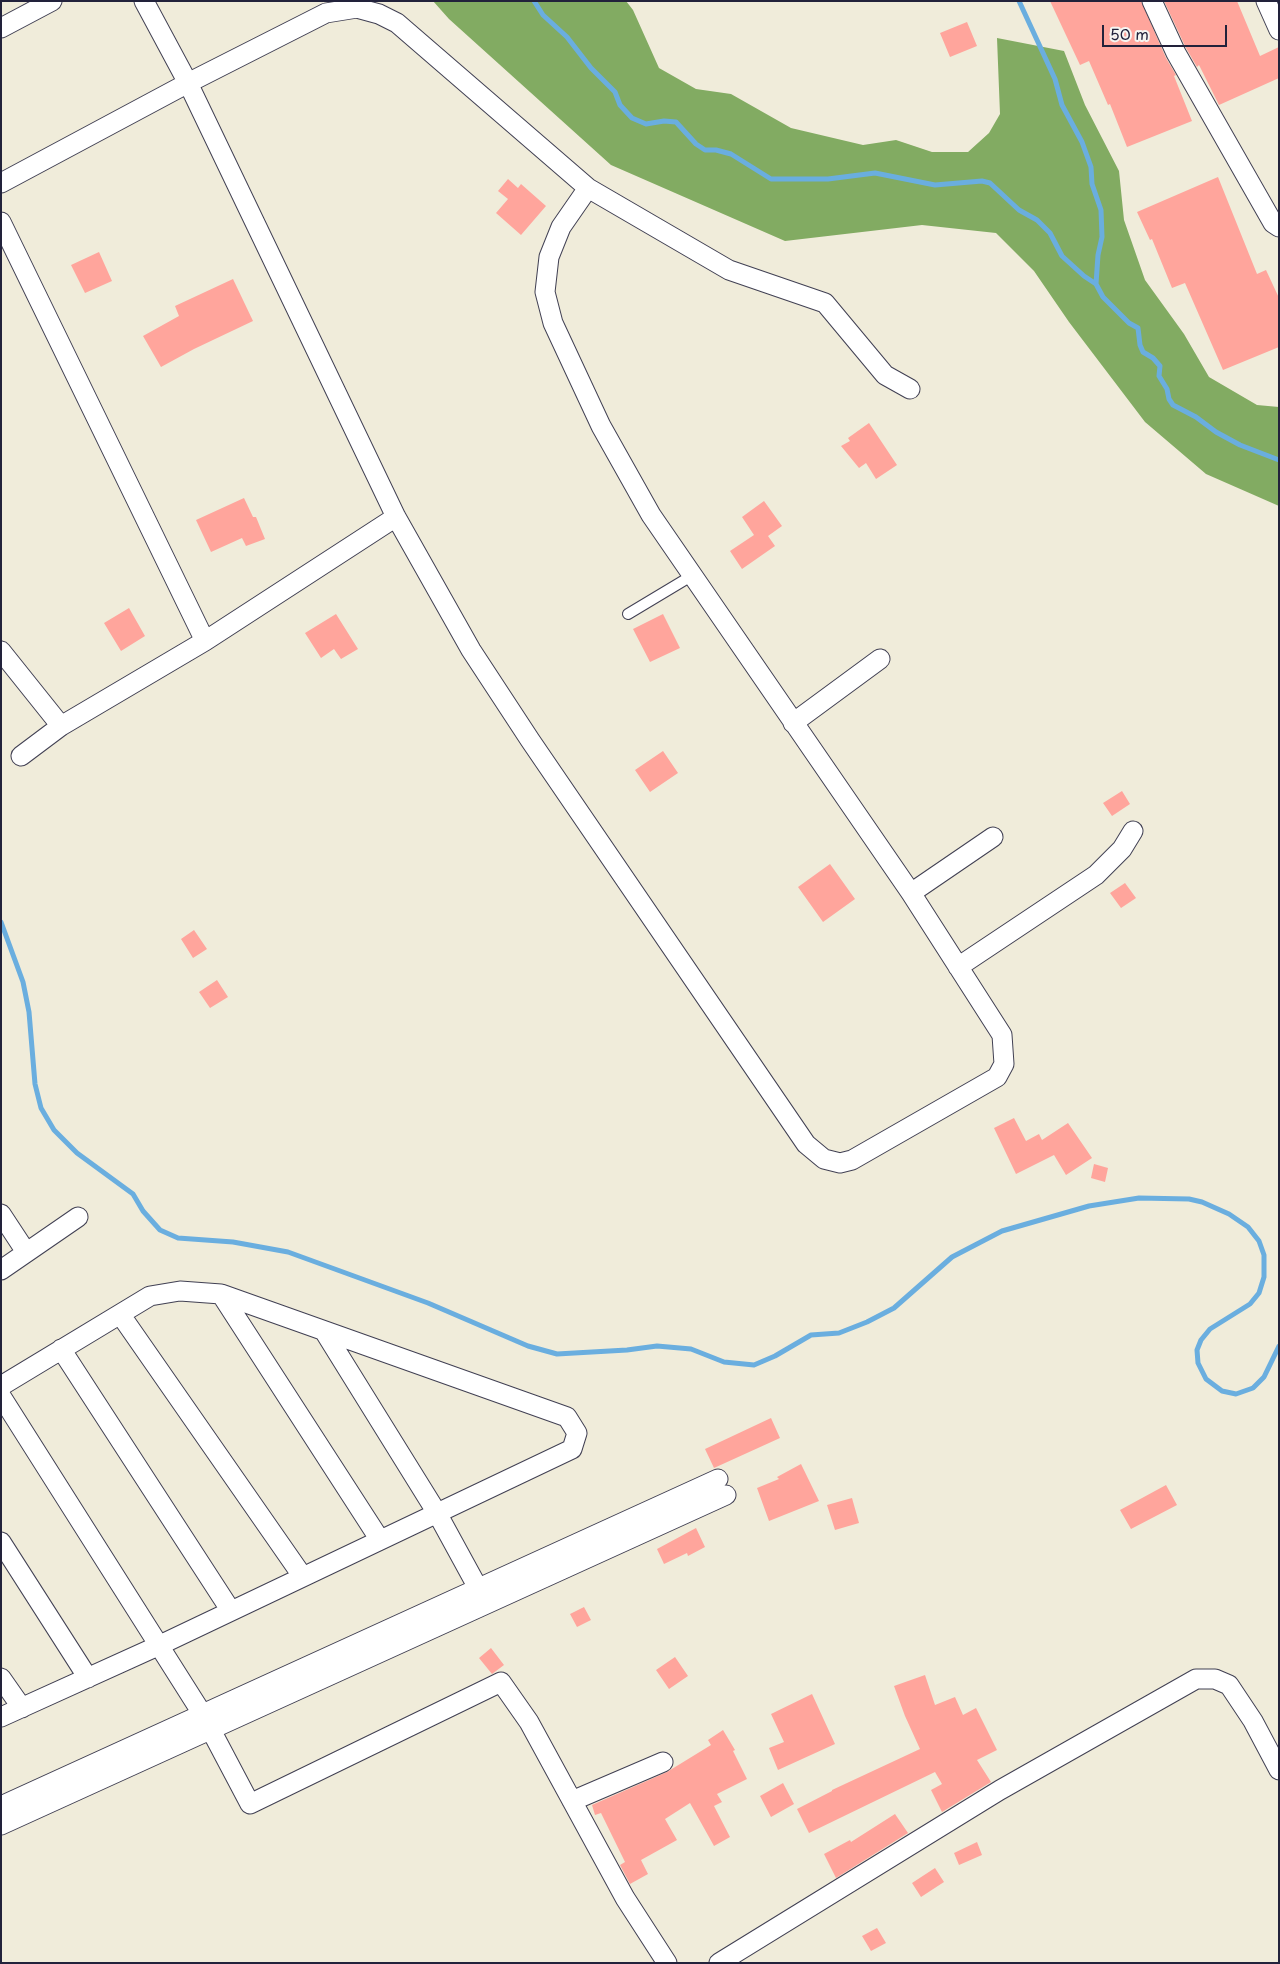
<!DOCTYPE html>
<html>
<head>
<meta charset="utf-8">
<style>
  body { margin:0 }
  #map { position:relative; width:1280px; height:1964px; overflow:hidden; background:#f0ecda; font-family:"Playpen Sans",sans-serif }
  canvas { display:block }
  .frame { position:absolute; inset:0; border:2px solid #22223b; pointer-events:none }
  .scale { position:absolute; left:1102px; top:25px; width:125px; height:22px; box-sizing:border-box; border:2px solid #22223b; border-top:0; padding-left:6px; font-size:15px; line-height:18px; white-space:nowrap; color:#22223b; -webkit-text-stroke:4px #f6f6f2; paint-order:stroke }
</style>
</head>
<body>
<div id="map">
<canvas width="1280" height="1964"></canvas>
<div class="frame"></div>
<div class="scale">50 m</div>
</div>
<script>
const ctx = document.querySelector('canvas').getContext('2d');
ctx.lineJoin = 'round';
function fill(path, color) { ctx.fillStyle = color; ctx.fill(path, 'evenodd'); }
const shape = rows => new Path2D(rows.map(r => 'M' + r).join(''));
function stroke(path, color, width, dash) { ctx.strokeStyle = color; ctx.lineWidth = width; ctx.lineCap = dash ? 'butt' : 'round'; ctx.setLineDash(dash || []); ctx.stroke(path); }
fill(shape([
  [433,1,626,1,633,10,659,68,696,89,731,94,791,128,863,145,896,140,932,152,968,152,989,133,1000,114,997,38,1064,51,1085,105,1119,171,1124,220,1145,280,1184,334,1209,377,1257,405,1279,407,1279,506,1206,474,1145,422,1069,322,1034,271,996,233,922,225,785,241,611,165,449,19]
]), '#82ab62');
stroke(shape([
  [534,1,543,15,567,37,591,68,615,92,620,105,632,118,646,124,664,121,676,122,696,144,705,150,716,150,731,154,771,179,828,179,875,173,935,185,982,181,990,183,1019,210,1037,220,1050,233,1062,256,1084,276,1096,284,1103,297,1129,323,1138,328,1140,345,1143,352,1153,358,1160,366,1159,376,1167,389,1169,399,1173,405,1196,417,1216,432,1240,445,1279,460],
  [1019,1,1055,79,1062,105,1082,142,1091,167,1092,184,1101,210,1102,237,1098,255,1096,284],
  [1,922,23,982,29,1012,35,1084,41,1108,54,1130,77,1153,133,1194,143,1211,160,1230,178,1238,233,1242,288,1252,428,1303,528,1346,557,1354,627,1350,657,1346,691,1349,724,1362,754,1365,775,1356,811,1335,839,1333,867,1322,894,1308,952,1257,1002,1231,1089,1206,1139,1198,1189,1199,1202,1202,1229,1214,1248,1227,1259,1241,1264,1255,1264,1277,1259,1293,1250,1304,1210,1329,1201,1340,1197,1350,1198,1363,1206,1379,1222,1391,1236,1394,1253,1388,1264,1377,1279,1346]
]), '#6aaedf', 5);
fill(shape([
  [1050,1,1141,1,1166,58,1176,75,1174,76,1192,121,1127,147,1110,104,1108,105,1089,61,1080,65],
  [1164,1,1237,1,1260,56,1279,47,1279,78,1219,105,1199,65,1197,67,1186,48],
  [967,22,977,46,950,57,940,33],
  [1218,177,1257,274,1266,270,1279,298,1279,347,1223,370,1185,283,1172,288,1152,239,1150,240,1137,212],
  [508,179,518,188,521,184,546,206,521,235,496,213,508,199,498,191],
  [99,252,112,281,85,293,71,265],
  [233,279,253,321,194,349,161,367,143,336,179,316,175,306],
  [869,423,897,465,876,479,866,463,859,468,841,446,850,441,848,438],
  [244,498,253,517,256,517,265,539,246,546,242,538,211,552,196,520],
  [764,501,782,526,768,536,775,546,742,569,730,551,754,535,742,517],
  [129,608,145,636,121,651,104,623],
  [336,614,358,649,341,659,334,649,321,658,305,633],
  [663,614,680,648,650,662,633,629],
  [663,751,678,773,650,792,635,770],
  [1122,791,1130,804,1112,816,1103,803],
  [830,864,855,899,823,922,798,887],
  [1125,883,1136,898,1121,908,1110,893],
  [194,930,207,949,193,958,181,939],
  [217,980,228,997,210,1008,199,992],
  [1014,1118,1026,1141,1039,1134,1042,1140,1068,1123,1092,1158,1066,1175,1054,1155,1016,1174,994,1128],
  [1094,1164,1108,1168,1105,1182,1091,1178],
  [771,1418,780,1438,714,1468,705,1449],
  [801,1464,819,1501,769,1521,757,1488,779,1479,777,1477],
  [1166,1485,1177,1505,1131,1529,1120,1510],
  [852,1498,859,1523,835,1530,827,1505],
  [696,1528,705,1547,688,1556,687,1553,664,1564,657,1549],
  [584,1607,591,1620,577,1627,570,1614],
  [491,1648,504,1665,492,1674,479,1658],
  [675,1657,688,1676,669,1689,656,1670],
  [925,1675,935,1705,955,1697,963,1715,976,1708,997,1750,977,1760,991,1782,942,1812,931,1790,942,1784,935,1772,809,1833,797,1809,832,1791,832,1790,920,1749,905,1716,894,1686],
  [812,1694,835,1744,778,1770,769,1748,784,1742,771,1714],
  [723,1730,735,1750,733,1751,747,1779,717,1794,722,1802,714,1806,730,1837,714,1846,690,1803,665,1819,677,1840,641,1860,648,1874,630,1884,620,1865,625,1862,601,1813,595,1815,592,1805,667,1772,711,1745,708,1740],
  [783,1783,794,1804,771,1817,760,1796],
  [895,1814,908,1833,836,1878,824,1854,850,1840,851,1842],
  [977,1842,982,1855,959,1865,954,1853],
  [935,1868,944,1882,921,1897,912,1883],
  [877,1928,886,1943,871,1951,862,1936]
]), '#ffa59c');
const lane = shape([
  [628,614,693,575]
]);
const street = shape([
  [144,1,188,83,396,517,471,650,530,740,806,1144,824,1159,840,1163,852,1160,997,1077,1004,1064,1002,1035,911,893,651,515,601,426,553,323,545,292,549,257,561,227,588,188],
  [1152,1,1176,53,1273,223,1279,227],
  [1266,1,1279,30],
  [1,28,52,1],
  [1,183,188,83,326,13,357,8,379,14,397,23,588,188,729,270,825,303,885,375,910,389],
  [1,222,205,641],
  [1,651,61,726],
  [793,723,880,659],
  [21,756,61,726,205,641,396,517],
  [911,893,993,837],
  [958,967,1096,875,1122,849,1133,831],
  [1,1214,26,1252],
  [1,1270,78,1217],
  [221,1294,380,1540],
  [120,1314,303,1577],
  [324,1331,437,1513,484,1599],
  [61,1349,231,1611],
  [1,1386,150,1296,180,1291,221,1294,567,1417,577,1433,572,1449,160,1645,1,1717],
  [1,1396,203,1715,250,1804,501,1682,529,1722,625,1898,667,1963],
  [1,1542,88,1678],
  [1,1678,22,1708],
  [572,1801,663,1762],
  [1,1806,718,1479],
  [1,1825,726,1495],
  [719,1963,1000,1790,1196,1679,1215,1679,1229,1685,1253,1721,1279,1770]
]);
stroke(lane, '#414053', 12);
stroke(street, '#414053', 21);
stroke(lane, '#fff', 10);
stroke(street, '#fff', 19);
</script>
</body>
</html>
